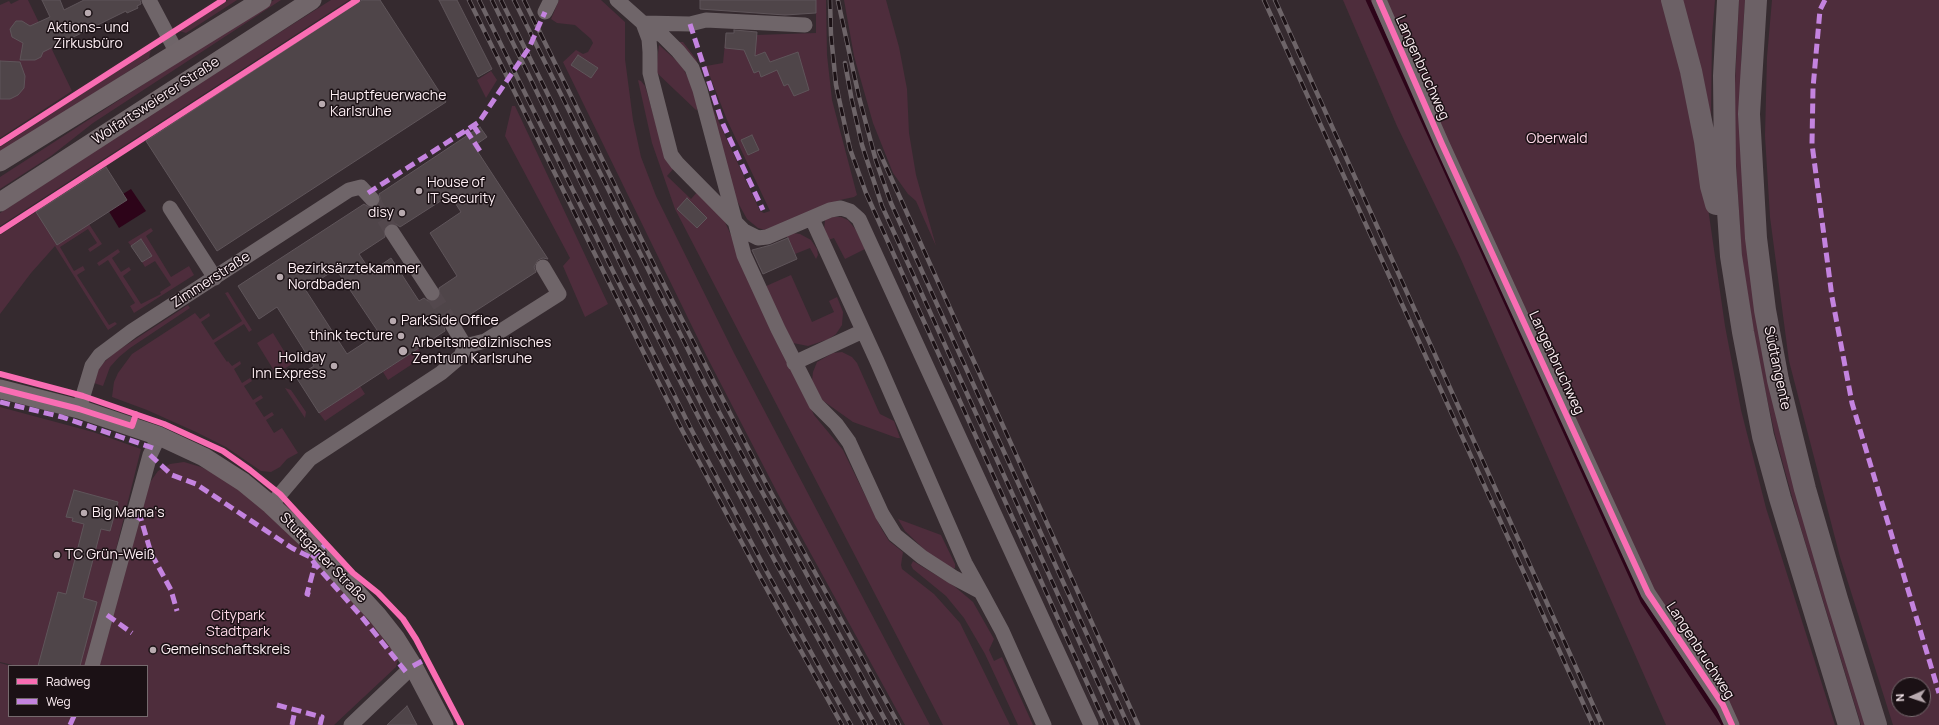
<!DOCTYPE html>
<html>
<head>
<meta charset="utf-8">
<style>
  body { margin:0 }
  #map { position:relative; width:1939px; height:725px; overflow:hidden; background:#352a2f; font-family:Manrope,sans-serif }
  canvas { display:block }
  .legend { position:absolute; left:8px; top:665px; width:140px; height:52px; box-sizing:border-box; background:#1b1115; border:1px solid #766a6e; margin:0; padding:5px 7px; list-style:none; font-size:12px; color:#feeff4 }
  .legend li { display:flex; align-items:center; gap:8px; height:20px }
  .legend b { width:20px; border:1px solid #766a6e }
  .north { position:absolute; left:1891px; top:677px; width:40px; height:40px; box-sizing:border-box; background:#1b1115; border:1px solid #766a6e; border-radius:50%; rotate:267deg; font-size:11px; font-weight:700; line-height:16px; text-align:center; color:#feeff4 }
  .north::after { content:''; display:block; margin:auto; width:14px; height:18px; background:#b8aaaf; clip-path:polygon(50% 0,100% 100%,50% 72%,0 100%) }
</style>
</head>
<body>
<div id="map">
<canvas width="1939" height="725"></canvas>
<ul class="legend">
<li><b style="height:5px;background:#f96db3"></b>Radweg</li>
<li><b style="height:5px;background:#c483df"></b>Weg</li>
</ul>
<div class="north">N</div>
</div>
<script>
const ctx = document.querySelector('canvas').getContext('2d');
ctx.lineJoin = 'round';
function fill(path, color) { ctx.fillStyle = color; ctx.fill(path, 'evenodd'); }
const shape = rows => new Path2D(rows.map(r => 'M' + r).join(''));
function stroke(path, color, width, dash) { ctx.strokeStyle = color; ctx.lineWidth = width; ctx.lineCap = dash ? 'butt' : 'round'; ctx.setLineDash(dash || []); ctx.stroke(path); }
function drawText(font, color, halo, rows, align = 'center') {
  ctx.font = font + ' Manrope,sans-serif'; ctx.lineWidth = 3; ctx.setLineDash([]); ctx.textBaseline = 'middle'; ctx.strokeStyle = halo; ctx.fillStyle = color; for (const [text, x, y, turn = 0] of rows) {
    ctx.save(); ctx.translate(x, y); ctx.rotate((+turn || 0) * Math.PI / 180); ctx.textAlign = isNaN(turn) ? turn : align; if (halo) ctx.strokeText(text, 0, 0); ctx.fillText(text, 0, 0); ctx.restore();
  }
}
fill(shape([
  [19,0,28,0,72,91,0,138,0,5,9,1,11,4],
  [228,0,237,0,186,33,179,31],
  [274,0,281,0,93,123,51,156,0,189,0,177],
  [331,0,349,0,0,226,0,213,184,93],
  [559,0,601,0,625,22,625,59,633,120,641,157,656,196,734,353,930,725,905,725,778,494,707,357,563,62,576,50,583,54,588,52,593,43,591,39,575,25,557,23,551,19],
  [816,0,826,0,827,55,832,100,857,195,854,197,840,200,765,230,758,228,747,219,737,201,678,42,683,42,696,59,714,111,727,140,760,211,764,213,770,211,727,120,706,66,723,63,726,33,756,35,816,33],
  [844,0,886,0,899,47,907,89,909,133,916,175,936,246,916,201,908,194,893,173,873,123,854,56],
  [1343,0,1663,0,1670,23,1705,187,1725,326,1741,410,1766,508,1835,725,1666,725,1460,257,1397,126],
  [1678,0,1715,0,1712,36,1711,119],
  [1739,0,1745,0,1741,60,1741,162,1768,379,1780,434,1810,541,1867,725,1861,725,1799,522,1775,435,1757,353,1742,261,1735,147,1735,83],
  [1772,0,1939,0,1939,725,1893,725,1840,557,1789,361,1770,217,1765,136,1767,57],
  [1899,685,1923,685,1923,709,1899,709],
  [659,45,677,61,684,70,691,84,698,109,696,110,656,72],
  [151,49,149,58,0,154,0,147],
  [491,71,497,80,486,98,477,80],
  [638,80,641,81,645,86,664,152,674,168,667,176,691,199,698,191,724,220,814,415,843,450,881,528,889,541,903,552,901,565,902,569,934,594,960,623,1010,725,943,725,675,209,652,143],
  [512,106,515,106,608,304,585,317,563,266,570,258,505,136],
  [36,212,89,224,102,244,90,252,88,249,97,243,88,229,60,247,74,271,83,266,85,270,77,275,109,325,115,322,117,324,108,330,55,246,31,273,0,314,0,235],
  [829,217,841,217,848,220,856,230,865,249,845,259,834,238,828,240,824,230,825,220],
  [151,228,153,231,146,236,171,277,189,266,194,275,134,313,130,306,135,303,108,260,99,266,97,263,118,249,120,252,112,258,121,272,129,267,131,270,123,276,141,304,161,294,160,292,171,285,155,261,145,267,142,262,152,256,141,239,131,246,128,242],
  [793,233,800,234,811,240,817,249,818,255,816,259,810,248,795,254,786,235],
  [791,275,812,322,834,312,829,301,837,297,843,312,842,325,836,334,829,339,808,346,793,343,764,287],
  [228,292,252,330,249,332,244,324,214,343,227,362,228,361,232,366,240,361,241,364,234,369,242,383,250,378,252,381,244,386,253,400,261,395,263,398,255,403,264,417,272,412,274,415,266,420,274,433,282,428,298,453,287,459,280,467,271,472,261,471,226,447,196,432,147,410,112,397,114,382,118,373,132,354,195,313,200,319,209,313,210,316,201,322,213,340,242,321,225,293],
  [188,305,190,308,130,348,119,357,110,367,103,386,94,383,99,367,114,353],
  [273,333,292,364,276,374,257,343],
  [418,348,423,357,388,380,383,372],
  [842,352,852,357,857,363,878,410,880,414,894,421,900,438,897,438,853,422,822,400,812,381,813,372,817,362,833,353],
  [360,386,365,394,325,421,319,413],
  [285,388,291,390,306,412,305,418],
  [0,407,93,432,141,449,87,666,17,666,0,662],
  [184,462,201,467,221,477,262,506,343,588,399,656,396,667,334,725,0,725,0,663,11,666,9,666,9,716,147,716,147,666,99,666,148,485,158,471,170,464],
  [898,519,941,535,955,564,955,568,953,569,928,553,905,531],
  [913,561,954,586,973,602,994,639,989,650,994,661,1002,657,1033,725,1018,725,985,654,964,618,946,596,913,569,911,565]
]), '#4e2d3c');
fill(shape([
  [131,189,146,211,119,228,105,205]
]), '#2d0419');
stroke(shape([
  [1368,0,1643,602,1724,725]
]), '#2d0419', 4.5);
const building = shape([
  [42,0,60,0,64,10,84,0,140,0,141,4,137,6,138,8,127,13,126,11,43,52,41,57,35,60,20,60,23,43,12,37,10,29,16,21,22,21,30,26,50,17,42,0],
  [362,0,380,0,446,102,217,251,146,141,362,0],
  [439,0,457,0,492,69,478,77,439,0],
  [700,0,816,0,816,13,785,15,700,9,700,0],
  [734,30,757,32,755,56,765,52,770,62,798,52,809,90,794,96,788,84,784,86,777,70,761,77,759,71,754,73,744,50,725,48,726,33,734,33,734,30],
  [578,55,598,68,591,78,571,65,578,55],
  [0,61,20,62,25,76,24,88,18,95,10,99,0,99,0,61],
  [480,127,487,137,474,146,548,259,543,258,538,260,534,267,536,272,460,321,453,317,448,319,444,326,445,331,319,413,296,377,314,366,277,307,259,319,238,286,364,204,370,208,378,206,381,201,379,194,480,127],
  [450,195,461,212,430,233,457,276,439,288,440,297,437,301,428,301,424,298,419,301,391,258,371,272,359,254,385,237,384,228,387,224,396,224,400,227,450,195],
  [336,269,379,333,347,354,305,289,336,269],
  [752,135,759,150,748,155,741,140,752,135],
  [106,167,127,200,57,245,36,212,106,167],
  [687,198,707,218,697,228,677,209,687,198],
  [788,238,797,259,763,274,752,250,771,245,788,238],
  [141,239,152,256,142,262,131,246,141,239],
  [74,490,118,502,110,531,101,529,83,598,97,602,80,666,38,666,58,592,66,594,84,524,72,521,73,518,66,517,74,490],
  [407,706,417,725,387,725,407,706]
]);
fill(building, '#4f4549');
stroke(building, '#5f555a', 1);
stroke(shape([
  [372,199,392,232],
  [432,293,453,326]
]), '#53484d', 15, [15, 8]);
stroke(shape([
  [149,0,177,53],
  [617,0,643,23,663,36,678,51,692,68,700,90,744,255,778,329,816,404,836,424,849,442,882,514,895,535,922,557,953,577,981,592,1002,631,1044,725],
  [1379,0,1442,144,1648,593,1723,705,1732,725],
  [545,12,551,0],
  [643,23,649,39,650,52,650,73,671,155,677,163,744,231,758,238,767,237,830,210,841,208,850,211,859,219,1091,725],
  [644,23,690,24,706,20,805,25],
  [170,208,215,278],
  [812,219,877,361,965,563,981,592],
  [392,232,432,293],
  [465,346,485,341,559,294,543,267],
  [794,363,863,331],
  [79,409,92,366,100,355,132,331,349,190,361,187,372,199],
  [271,505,310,459,441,373,461,356,465,346,453,326],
  [92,666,150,455,159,436],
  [351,725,413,666]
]), '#6f6569', 15);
stroke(shape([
  [0,162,262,0],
  [0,202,312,0],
  [0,389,79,409,159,436,204,457,243,482,271,505,306,538,377,615,396,639,413,666,444,725]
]), '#71666a', 19);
stroke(shape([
  [1672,0,1691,71,1705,141,1711,186,1716,204],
  [1728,0,1724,76,1725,166,1731,256,1743,332,1763,436,1780,498,1849,725],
  [1756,0,1749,114,1756,238,1765,310,1778,380,1805,489,1837,599,1876,725]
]), '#6c6166', 22);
const rail = shape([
  [469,0,682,430,759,575,842,725],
  [479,0,690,427,767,572,851,725],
  [492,0,627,277,701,422,777,565,866,725],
  [501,0,708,417,785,561,875,725],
  [514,0,719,412,888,725],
  [524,0,655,267,768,487,899,725],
  [830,0,831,35,836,85,850,149,866,193,1106,725],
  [1264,0,1593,725],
  [1275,0,1602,725],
  [838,1,859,97,876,161,891,203,1128,725],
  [845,63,852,101,862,145,882,206,1117,725],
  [879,151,1138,725]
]);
stroke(rail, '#6d6468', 4.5);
stroke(rail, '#1b1115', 3, [9]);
stroke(shape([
  [1825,0,1820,10,1813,88,1812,144,1832,297,1852,403,1939,693],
  [690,24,722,122,763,210],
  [473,125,481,137],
  [466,130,480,151],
  [368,193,479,122,529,48,545,12],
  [0,402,62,417,153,448],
  [150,455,172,475,196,484,292,548,310,557,315,564],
  [134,515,141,519,151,553,171,590,177,611],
  [312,558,326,544],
  [310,595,307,594,315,564,361,616,406,672],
  [107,615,132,633],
  [413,666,426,659],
  [277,705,322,717,320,725],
  [70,725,74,716],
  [292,725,294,715]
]), '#c483df', 5, [10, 5]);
stroke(shape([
  [1379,0,1442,144,1648,593,1723,705,1732,725],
  [0,143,223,0],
  [0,231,357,0],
  [0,374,83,396,164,424,223,451,250,470,280,494,353,573,378,593,403,619,416,639,461,725],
  [0,389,79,409,132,426,136,414]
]), '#f96db3', 6);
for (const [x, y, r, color] of [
  [88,13,4,"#b8aaaf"],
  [322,104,4,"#b8aaaf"],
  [419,191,4,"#b8aaaf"],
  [402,213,4,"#b8aaaf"],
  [280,277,4,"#b8aaaf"],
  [393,321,4,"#b8aaaf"],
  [401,336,4,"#b8aaaf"],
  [403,351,5,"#b8aaaf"],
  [334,366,4,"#b8aaaf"],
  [84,513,4,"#b8aaaf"],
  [57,555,4,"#b8aaaf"],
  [153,650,4,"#b8aaaf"]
]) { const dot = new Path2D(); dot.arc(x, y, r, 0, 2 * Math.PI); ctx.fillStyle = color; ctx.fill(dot); stroke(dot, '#1b1115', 1.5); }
drawText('14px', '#feeff4', '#1b1115', [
  ["Aktions- und",88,28,"center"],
  ["Zirkusbüro",88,44,"center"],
  ["Hauptfeuerwache",330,96],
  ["Karlsruhe",330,112],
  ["House of",427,183],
  ["IT Security",427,199],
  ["disy",394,213,"right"],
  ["Bezirksärztekammer",288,269],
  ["Nordbaden",288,285],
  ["ParkSide Office",401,321],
  ["think tecture",393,336,"right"],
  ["Arbeitsmedizinisches",412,343],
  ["Zentrum Karlsruhe",412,359],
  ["Holiday",326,358,"right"],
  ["Inn Express",326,374,"right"],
  ["Big Mama‘s",92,513],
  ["TC Grün-Weiß",65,555],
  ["Gemeinschaftskreis",161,650]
], 'left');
drawText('14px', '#feeff4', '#1b1115', [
  ["Langenbruchweg",1422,68,66],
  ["Wolfartsweierer Straße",156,101,-33],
  ["Zimmerstraße",211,280,-33],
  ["Langenbruchweg",1556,363,65],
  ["Südtangente",1777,368,78],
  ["Stuttgarter Straße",323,558,46],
  ["Langenbruchweg",1700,651,57]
]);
drawText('14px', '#fed8e7', '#1b1115', [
  ["Oberwald",1557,139],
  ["Citypark",238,616],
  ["Stadtpark",238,632]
]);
</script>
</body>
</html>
